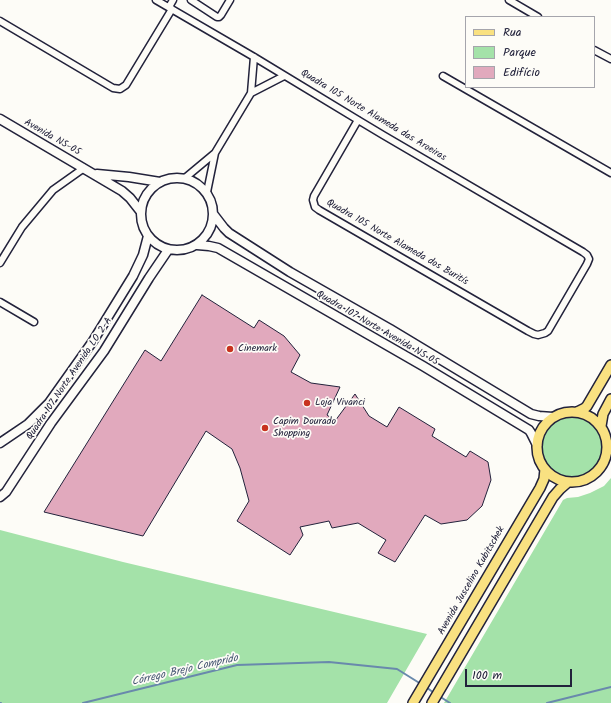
<!DOCTYPE html>
<html>
<head>
<meta charset="utf-8">
<style>
  body { margin:0 }
  #map { position:relative; width:611px; height:703px; overflow:hidden; background:#fdfcf7; font-family:Kalam,sans-serif }
  canvas { display:block }
  .legend { position:absolute; left:465px; top:16px; width:130px; height:72px; box-sizing:border-box; background:#fdfcf7; border:1px solid #a5a5ac; margin:0; padding:5px 7px; list-style:none; font-size:12px; color:#22223b }
  .legend li { display:flex; align-items:center; gap:8px; height:20px }
  .legend b { width:20px; border:1px solid #a5a5ac }
  .scale { position:absolute; left:465px; top:669px; width:107px; height:18px; box-sizing:border-box; border:2px solid #22223b; border-top:0; padding-left:5px; font-size:12px; line-height:14px; white-space:nowrap; color:#22223b; -webkit-text-stroke:3px #fdfcf7; paint-order:stroke }
</style>
</head>
<body>
<div id="map">
<canvas width="611" height="703"></canvas>
<ul class="legend">
<li><b style="height:5px;background:#f9e181"></b>Rua</li>
<li><b style="height:11px;background:#a4e2a9"></b>Parque</li>
<li><b style="height:11px;background:#e1a9bd"></b>Edifício</li>
</ul>
<div class="scale">100 m</div>
</div>
<script>
const ctx = document.querySelector('canvas').getContext('2d');
ctx.lineJoin = 'round';
function fill(path, color) { ctx.fillStyle = color; ctx.fill(path, 'evenodd'); }
const shape = rows => new Path2D(rows.map(r => 'M' + r).join(''));
function stroke(path, color, width, dash) { ctx.strokeStyle = color; ctx.lineWidth = width; ctx.lineCap = dash ? 'butt' : 'round'; ctx.setLineDash(dash || []); ctx.stroke(path); }
function drawText(font, color, halo, rows, align = 'center') {
  ctx.font = font + ' Kalam,sans-serif'; ctx.lineWidth = 3.5; ctx.setLineDash([]); ctx.textBaseline = 'middle'; ctx.strokeStyle = halo; ctx.fillStyle = color; for (const [text, x, y, turn = 0] of rows) {
    ctx.save(); ctx.translate(x, y); ctx.rotate((+turn || 0) * Math.PI / 180); ctx.textAlign = isNaN(turn) ? turn : align; if (halo) ctx.strokeText(text, 0, 0); ctx.fillText(text, 0, 0); ctx.restore();
  }
}
fill(shape([
  '542 447a31 31 0 1 1 62 0a31 31 0 1 1-62 0Z',
  [611,478,611,703,444,703,563,500,567,498,578,497,590,493,604,486],
  [0,530,123,562,427,634,387,703,0,703]
]), '#a4e2a9');
stroke(shape([
  [426,687,434,693],
  [439,696,450,703],
  [0,703,1,703],
  [83,703,237,665,329,662,397,669,421,684],
  [547,703,611,687]
]), '#6989ac', 2);
const building = shape([
  [202,295,254,328,259,320,284,336,300,355,291,372,311,383,340,387,327,415,335,421,355,394,369,416,387,427,399,407,435,429,432,436,466,457,470,451,488,462,491,480,482,506,467,520,441,524,425,515,395,562,378,553,386,540,358,523,332,528,329,521,300,527,303,535,290,555,237,521,249,501,240,468,232,449,206,431,143,536,44,512,145,350,161,361,202,295]
]);
fill(building, '#e1a9bd');
stroke(building, '#22223b', 1);
const street = shape([
  [156,0,254,57,358,120,383,135,583,252,587,255,589,259,587,264,548,331,545,333,538,335,534,334,528,331,319,210,315,207,313,200,314,196,358,120],
  [191,0,217,17,219,17,221,15,230,0],
  [509,0,538,17],
  [169,7,173,0],
  [0,21,113,88,120,89,126,85,172,9],
  [594,50,611,59],
  [443,76,611,173],
  [251,93,284,76],
  [185,178,215,153,251,93,254,57],
  [207,192,215,153],
  [0,263,22,227,53,190,84,168],
  [0,302,34,322]
]);
const secondary = shape([
  [0,119,122,191,130,198,141,212],
  [97,174,129,177,160,182],
  '141 214a36 36 0 1 1 72 0a36 36 0 1 1-72 0Z',
  [214,215,224,228,229,233,290,272,390,329,531,414,539,416,553,417],
  [197,245,209,246,218,248,423,366,529,430,531,433,537,445],
  [0,443,28,424,49,403,93,341,133,276,143,255,148,236],
  [0,497,6,492,51,423,104,351,149,278,168,250]
]);
const primary = shape([
  '537 447a35 35 0 1 1 70 0a35 35 0 1 1-70 0Z',
  [577,412,585,408,587,406,611,365],
  [601,426,603,414,611,399],
  [413,703,540,488,544,479,545,469],
  [432,703,553,497,560,489,568,482]
]);
stroke(street, '#22223b', 9);
stroke(secondary, '#22223b', 11);
stroke(primary, '#22223b', 12);
stroke(street, '#fdfcf7', 6);
stroke(secondary, '#fdfcf7', 8);
stroke(primary, '#f9e181', 9);
for (const [x, y, r, color] of [
  [230,349,4,"#c8321e"],
  [307,403,4,"#c8321e"],
  [265,428,4,"#c8321e"]
]) { const dot = new Path2D(); dot.arc(x, y, r, 0, 2 * Math.PI); ctx.fillStyle = color; ctx.fill(dot); stroke(dot, '#fdfcf7', 1.5); }
drawText('10px', '#22223b', '#fdfcf7', [
  ["Quadra 105 Norte Alameda das Aroeiras",373,116,31],
  ["Avenida NS-05",52,138,30],
  ["Quadra 105 Norte Alameda dos Buritís",397,243,30],
  ["Quadra 107 Norte Avenida NS 05",377,329,30],
  ["Quadra 107 Norte Avenida LO 2-A",70,379,-56],
  ["Avenida Juscelino Kubitschek",472,581,-60]
]);
drawText('10px', '#22223b', '#fdfcf7', [
  ["Cinemark",238,349],
  ["Loja Vivanci",315,403],
  ["Capim Dourado",273,422],
  ["Shopping",273,434]
], 'left');
drawText('italic 11px', '#465673', '#fdfcf7', [
  ["Córrego Brejo Comprido",185,671,-13]
]);
</script>
</body>
</html>
